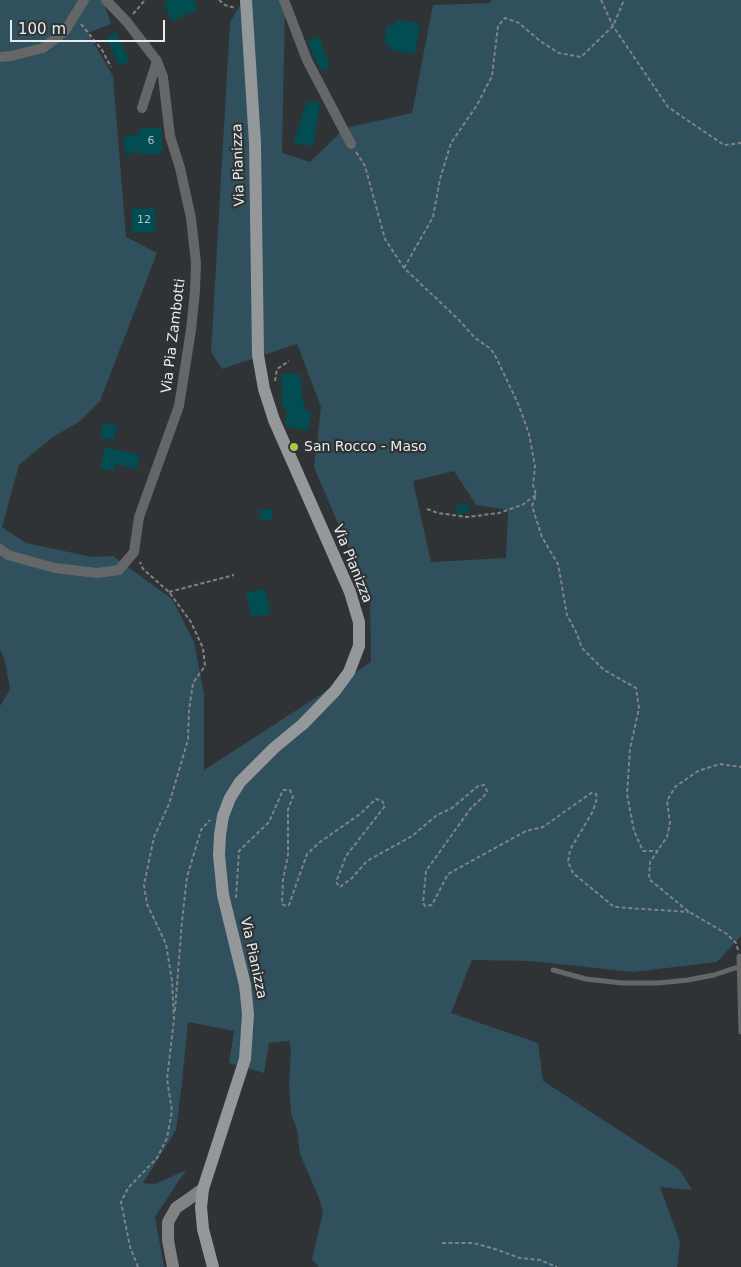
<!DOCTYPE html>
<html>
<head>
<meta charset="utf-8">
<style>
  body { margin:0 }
  #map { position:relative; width:741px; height:1267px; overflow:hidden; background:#2f3335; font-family:"DejaVu Sans",sans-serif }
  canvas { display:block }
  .scale { position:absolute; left:10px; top:20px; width:155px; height:22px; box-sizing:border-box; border:2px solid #e9eced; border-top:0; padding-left:6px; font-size:15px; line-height:18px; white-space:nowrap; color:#e9eced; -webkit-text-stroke:4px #2f3335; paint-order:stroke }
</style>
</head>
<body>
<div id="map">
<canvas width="741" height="1267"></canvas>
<div class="scale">100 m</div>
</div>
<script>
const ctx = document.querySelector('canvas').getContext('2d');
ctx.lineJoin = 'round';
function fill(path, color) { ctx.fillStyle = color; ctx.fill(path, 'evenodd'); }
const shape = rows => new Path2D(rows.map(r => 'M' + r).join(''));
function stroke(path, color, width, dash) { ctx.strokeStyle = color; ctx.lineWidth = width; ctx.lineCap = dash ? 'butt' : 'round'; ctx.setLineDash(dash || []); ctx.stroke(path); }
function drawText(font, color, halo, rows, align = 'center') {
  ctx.font = font + ' "DejaVu Sans",sans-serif'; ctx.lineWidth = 4.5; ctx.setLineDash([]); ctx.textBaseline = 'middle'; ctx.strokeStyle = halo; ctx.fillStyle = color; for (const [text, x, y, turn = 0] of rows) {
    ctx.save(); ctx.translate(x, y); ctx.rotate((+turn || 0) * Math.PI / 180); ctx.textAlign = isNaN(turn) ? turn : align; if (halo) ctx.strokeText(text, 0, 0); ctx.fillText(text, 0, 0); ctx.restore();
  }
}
fill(shape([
  [0,0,103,0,111,24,88,33,113,76,126,237,157,253,100,401,79,422,53,437,19,465,2,527,26,543,92,557,113,556,172,599,194,642,204,694,204,770,371,662,370,599,314,467,321,407,297,344,222,369,211,352,230,22,243,0,288,0,285,7,282,153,310,162,345,128,412,113,433,5,490,3,492,0,741,0,741,936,717,962,633,972,530,961,472,960,451,1013,538,1043,543,1081,679,1169,692,1190,660,1187,680,1242,677,1267,319,1267,312,1259,323,1212,319,1198,300,1154,297,1129,291,1114,289,1083,291,1049,289,1041,269,1043,264,1073,229,1063,234,1031,188,1022,182,1082,176,1130,143,1183,155,1184,186,1170,155,1217,164,1267,0,1267,0,706,10,689,5,661,0,649],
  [454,471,476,505,508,510,506,558,431,562,413,481]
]), '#2f505c');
fill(shape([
  [169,0,194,0,198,9,172,21,163,3],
  [395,20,420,23,415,54,389,50,390,44,384,43,387,25,394,26],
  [116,32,130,61,119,66,106,37],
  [319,37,330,67,321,71,307,41],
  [307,101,320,103,313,146,293,143],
  [161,127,163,154,140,155,140,152,125,154,124,136,139,135,139,129],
  [155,208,156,232,132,233,132,209],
  [281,374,300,374,304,409,311,411,308,431,285,426,287,408,282,408],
  [104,423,117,426,114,440,100,437],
  [105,447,140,455,137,469,116,464,114,471,100,468],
  [468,504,469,513,457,514,456,505],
  [272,509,272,520,260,520,259,510],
  [266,589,270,614,251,617,246,592]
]), '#014d52');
stroke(shape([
  [219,0,225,5,235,8],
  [601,0,613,26,668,107,724,145,741,143],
  [133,14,145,0],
  [81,24,102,50,111,67],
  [356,152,365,166,385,239,404,268,458,319,475,338,491,349,497,359,519,406,529,434,535,466,533,485,536,495,532,506,542,537,558,564,567,615,577,634,582,648,604,670,636,688,639,708,630,749,627,794,634,831,643,851,658,851],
  [404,268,433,217,440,179,451,143,477,105,492,76,498,26,505,18,519,23,540,41,559,53,581,57,613,26,624,0],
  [275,381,277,369,289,361],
  [427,509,438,513,467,517,499,513,522,505,536,495],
  [169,592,234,575],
  [236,898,239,851,269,822,283,790,290,790,293,797,288,809,288,855,283,880,282,904,286,906,289,905,307,854,320,842,360,814,376,799,382,801,385,806,346,856,336,882,340,887,352,878,367,861,412,836,437,815,452,808,478,786,484,785,487,791,484,796,471,808,426,871,423,903,425,906,432,905,448,874,526,831,543,827,591,793,596,794,597,798,593,811,570,850,568,862,573,873,614,907,689,912],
  [738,950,736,943,727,934,689,912,649,879,650,862,667,837,670,823,667,801,675,787,698,771,720,764,741,767],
  [175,1011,182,921,187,877,201,830,210,820],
  [442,1243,473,1243,492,1248,520,1258,540,1260,557,1267],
  [138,1267,130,1247,121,1202,128,1188,157,1158,167,1138,172,1111,167,1079,174,1019,172,981,166,944,147,904,144,885,154,837,169,804,188,740,189,710,193,683,205,666,203,648,191,622,169,592,143,569,140,562]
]), '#7f8384', 2, [4, 2.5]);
stroke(shape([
  [739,956,741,1032],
  [553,970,586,979,622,983,658,983,688,980,714,975,738,967]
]), '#646667', 5);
stroke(shape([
  [284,0,307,60,351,144],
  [0,57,11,56,43,48,65,31,84,0],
  [142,108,157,61],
  [0,549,8,555,55,568,97,573,119,570,134,552,139,517,179,406,191,330,195,291,196,263,191,218,180,168,170,136,163,77,157,61,127,22,106,0]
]), '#646667', 10);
stroke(shape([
  [173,1267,168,1240,168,1222,176,1208,203,1189]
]), '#808284', 12);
stroke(shape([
  [213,1267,203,1229,201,1207,203,1189,245,1059,248,1014,245,985,223,895,219,855,220,835,223,816,230,798,240,782,274,748,303,724,335,691,349,672,359,646,359,622,350,592,274,420,264,389,258,355,255,143,246,0]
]), '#95989b', 12);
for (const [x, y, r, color] of [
  [294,447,5,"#b3c24b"]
]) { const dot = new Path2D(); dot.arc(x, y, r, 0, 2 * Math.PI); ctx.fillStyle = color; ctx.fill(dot); stroke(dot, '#2f3335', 2); }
drawText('11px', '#afc4c6', null, [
  ["6",151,141],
  ["12",144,220]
]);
drawText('14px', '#e9eced', '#2f3335', [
  ["Via Pianizza",239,165,-92],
  ["Via Pia Zambotti",174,336,-83],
  ["Via Pianizza",352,564,68],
  ["Via Pianizza",253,958,78]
]);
drawText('14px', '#e9eced', '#2f3335', [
  ["San Rocco - Maso",304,447]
], 'left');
</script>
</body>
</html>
